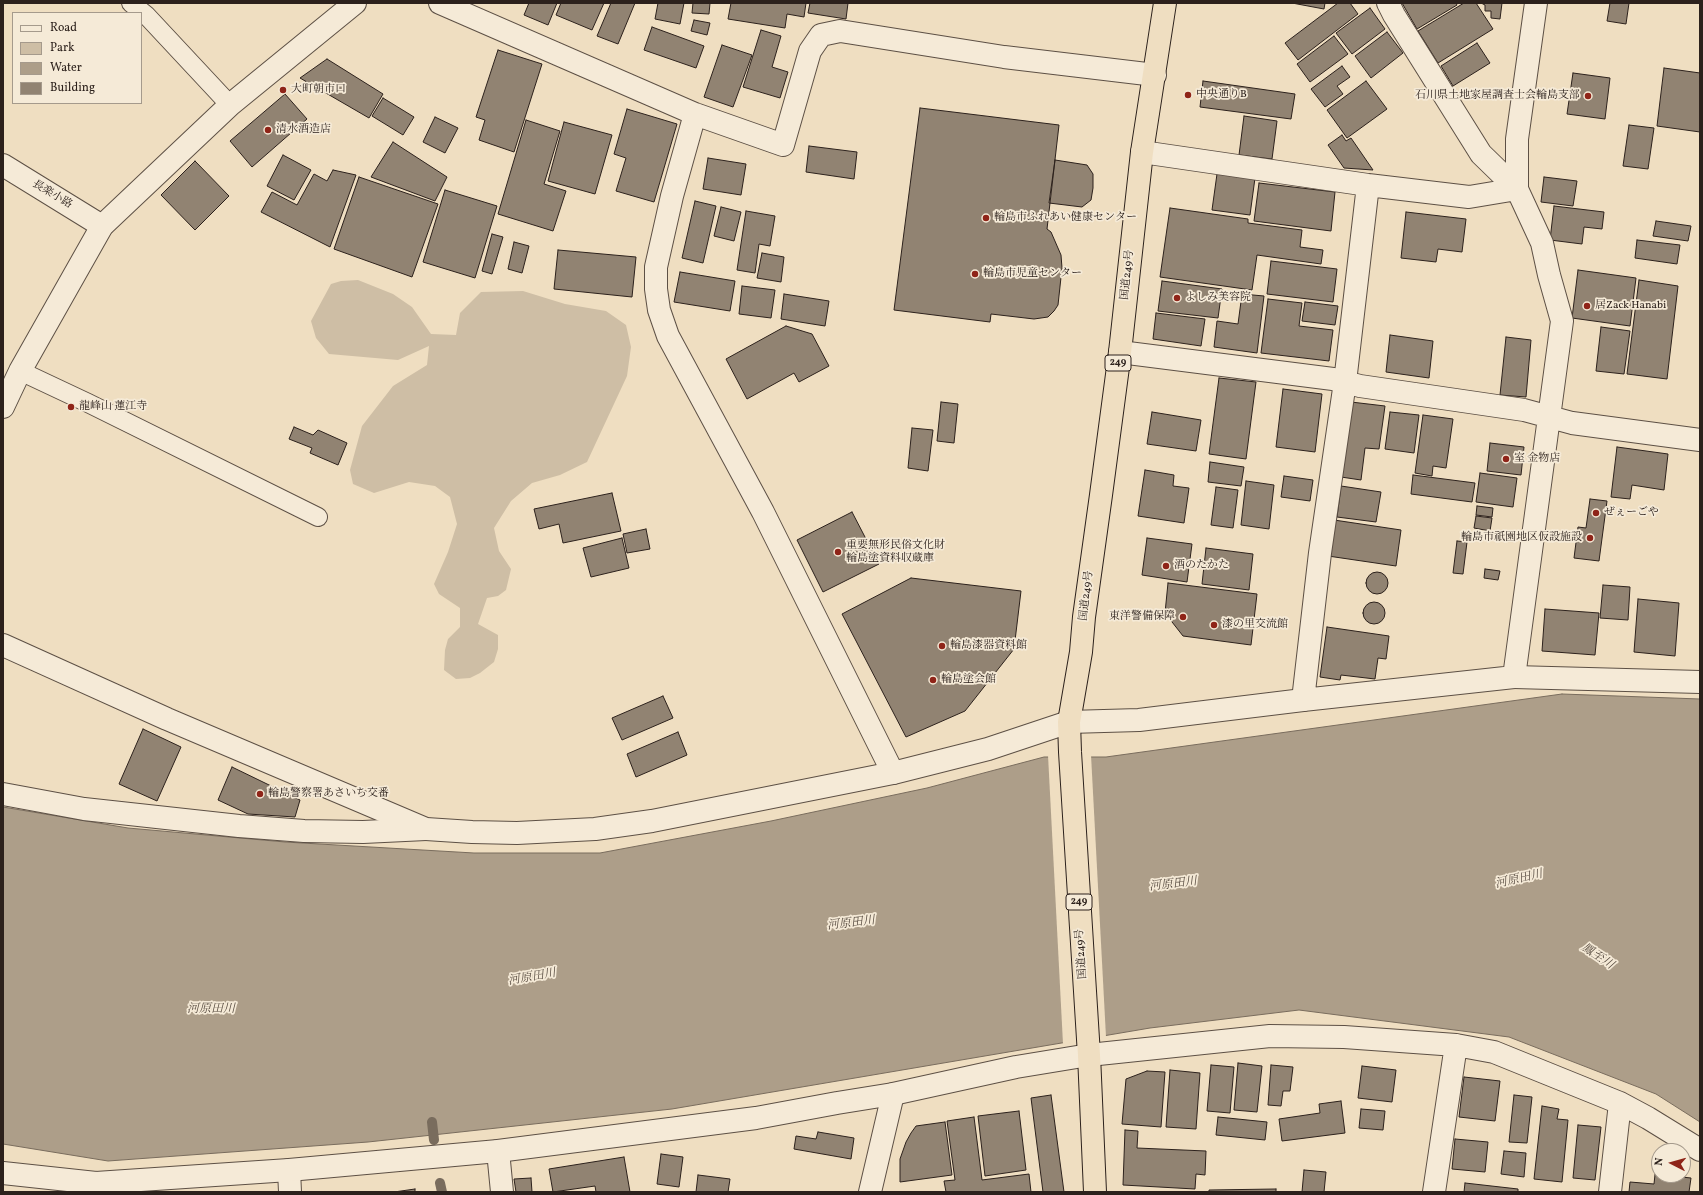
<!DOCTYPE html>
<html>
<head>
<meta charset="utf-8">
<style>
  body { margin:0 }
  #map { position:relative; width:1703px; height:1195px; overflow:hidden; background:#efdec1; font-family:Vollkorn,serif }
  canvas { display:block }
  .frame { position:absolute; inset:0; border:4px solid #2c211c; pointer-events:none }
  .legend { position:absolute; left:12px; top:12px; width:130px; height:92px; box-sizing:border-box; background:#f5ead7; border:1px solid #a59a8c; margin:0; padding:5px 7px; list-style:none; font-size:12px; color:#2c211c }
  .legend li { display:flex; align-items:center; gap:8px; height:20px }
  .legend b { width:20px; border:1px solid #a59a8c }
  .north { position:absolute; left:1651px; top:1143px; width:40px; height:40px; box-sizing:border-box; background:#f5ead7; border:1px solid #a59a8c; border-radius:50%; rotate:276deg; font-size:11px; font-weight:700; line-height:16px; text-align:center; color:#2c211c }
  .north::after { content:''; display:block; margin:auto; width:14px; height:18px; background:#8f2418; clip-path:polygon(50% 0,100% 100%,50% 72%,0 100%) }
</style>
</head>
<body>
<div id="map">
<canvas width="1703" height="1195"></canvas>
<div class="frame"></div>
<ul class="legend">
<li><b style="height:5px;background:#f5ead7"></b>Road</li>
<li><b style="height:11px;background:#cebea5"></b>Park</li>
<li><b style="height:11px;background:#ad9e89"></b>Water</li>
<li><b style="height:11px;background:#918372"></b>Building</li>
</ul>
<div class="north">N</div>
</div>
<script>
const ctx = document.querySelector('canvas').getContext('2d');
ctx.lineJoin = 'round';
function fill(path, color) { ctx.fillStyle = color; ctx.fill(path, 'evenodd'); }
const shape = rows => new Path2D(rows.map(r => 'M' + r).join(''));
function stroke(path, color, width, dash) { ctx.strokeStyle = color; ctx.lineWidth = width; ctx.lineCap = dash ? 'butt' : 'round'; ctx.setLineDash(dash || []); ctx.stroke(path); }
function drawText(font, color, halo, rows, align = 'center') {
  ctx.font = font + ' Vollkorn,"Noto Serif JP",serif'; ctx.lineWidth = 3.5; ctx.setLineDash([]); ctx.textBaseline = 'middle'; ctx.strokeStyle = halo; ctx.fillStyle = color; for (const [text, x, y, turn = 0] of rows) {
    ctx.save(); ctx.translate(x, y); ctx.rotate((+turn || 0) * Math.PI / 180); ctx.textAlign = isNaN(turn) ? turn : align; if (halo) ctx.strokeText(text, 0, 0); ctx.fillText(text, 0, 0); ctx.restore();
  }
}
fill(shape([
  [358,280,393,294,412,307,431,334,456,335,460,313,481,292,523,291,565,304,606,311,626,325,631,347,627,376,587,462,560,475,532,483,511,501,494,528,499,551,511,569,506,590,498,596,487,598,478,624,498,635,498,649,494,662,480,673,470,678,456,679,444,670,445,650,448,639,460,627,460,608,439,594,434,584,448,552,457,524,450,497,435,486,409,482,374,493,353,484,350,470,362,426,393,386,427,365,429,346,398,360,329,354,316,338,311,321,331,284,341,281]
]), '#cebea5');
const water = shape([
  [1562,694,1700,699,1700,1122,1656,1094,1509,1037,1299,1010,1150,1028,672,1109,368,1142,108,1161,3,1144,3,807,128,828,285,842,474,853,600,853,771,821,927,788,1044,757,1106,757,1562,694]
]);
fill(water, '#ad9e89');
stroke(water, '#796c5d', 1);
fill(shape([
  [1048,755,1091,755,1106,1037,1063,1044]
]), '#efdec1');
stroke(shape([
  [432,1122,434,1140],
  [440,1183,442,1192]
]), '#796c5d', 10);
const building = shape([
  [529,3,557,3,548,25,524,15,529,3],
  [561,3,604,3,592,30,556,15,561,3],
  [611,3,635,3,618,44,597,36,611,3],
  [658,3,684,3,680,24,655,19,658,3],
  [693,3,710,3,709,14,692,13,693,3],
  [731,3,806,3,804,17,787,14,785,28,728,19,731,3],
  [810,3,848,3,846,19,808,13,810,3],
  [1292,3,1325,3,1324,9,1292,3],
  [1338,3,1350,3,1358,14,1298,60,1285,43,1338,3],
  [1402,3,1456,3,1457,5,1417,29,1402,3],
  [1464,3,1476,3,1493,29,1438,63,1418,31,1464,3],
  [1481,3,1502,3,1500,19,1491,18,1491,11,1485,11,1485,5,1481,3],
  [1610,3,1629,3,1626,24,1607,21,1610,3],
  [1370,8,1385,29,1352,54,1336,33,1370,8],
  [694,20,710,23,707,35,691,31,694,20],
  [652,27,704,46,696,68,644,50,652,27],
  [761,30,781,36,772,67,788,72,780,98,743,87,761,30],
  [1387,32,1403,53,1371,78,1355,56,1387,32],
  [1334,36,1348,54,1310,82,1297,64,1334,36],
  [1477,43,1490,63,1453,86,1441,66,1477,43],
  [722,45,752,55,733,107,704,97,722,45],
  [498,50,542,64,514,152,479,140,485,120,476,117,498,50],
  [327,59,383,94,369,118,300,78,327,59],
  [1342,66,1350,77,1337,86,1343,94,1325,107,1311,89,1342,66],
  [1664,68,1700,73,1700,132,1657,126,1664,68],
  [1573,73,1610,78,1605,119,1567,114,1573,73],
  [1203,81,1295,94,1291,119,1200,107,1203,81],
  [1366,81,1387,109,1347,138,1327,110,1366,81],
  [285,94,307,119,252,167,230,141,285,94],
  [383,98,414,117,403,135,372,116,383,98],
  [920,108,1059,125,1047,229,1051,232,1061,255,1062,268,1058,305,1054,311,1048,317,1034,319,991,314,990,322,894,310,920,108],
  [627,109,677,124,654,202,616,191,626,158,614,154,627,109],
  [1244,116,1277,121,1272,159,1239,155,1244,116],
  [435,117,458,128,445,153,423,142,435,117],
  [526,120,560,131,544,184,566,191,553,231,498,214,526,120],
  [564,122,612,135,595,194,548,181,564,122],
  [1629,125,1654,128,1648,169,1623,166,1629,125],
  [1342,135,1346,141,1351,138,1373,170,1344,168,1328,145,1342,135],
  [393,142,447,177,435,201,371,177,393,142],
  [809,146,857,152,854,179,806,172,809,146],
  [283,155,311,170,294,200,267,186,283,155],
  [708,158,746,164,741,195,703,189,708,158],
  [1055,160,1087,165,1093,174,1093,188,1091,200,1082,207,1049,203,1055,160],
  [195,161,229,196,195,230,161,195,195,161],
  [333,170,356,175,330,247,261,212,272,192,297,205,314,174,327,181,333,170],
  [1217,174,1255,178,1250,215,1212,210,1217,174],
  [359,177,438,204,412,277,334,249,359,177],
  [1544,177,1577,181,1573,206,1541,202,1544,177],
  [1259,183,1335,192,1331,231,1254,221,1259,183],
  [445,190,497,206,475,278,423,262,445,190],
  [695,201,716,206,703,263,682,258,695,201],
  [1554,206,1604,212,1602,229,1584,227,1582,244,1550,240,1554,206],
  [721,207,741,212,734,241,714,236,721,207],
  [1170,208,1248,219,1248,223,1302,230,1300,247,1323,250,1321,264,1257,255,1252,290,1160,277,1170,208],
  [746,211,775,216,770,246,759,244,755,273,737,270,746,211],
  [1406,212,1466,219,1462,252,1438,249,1436,262,1401,258,1406,212],
  [1656,221,1691,226,1688,241,1653,236,1656,221],
  [492,234,503,237,492,274,482,271,492,234],
  [1637,240,1680,245,1677,264,1635,258,1637,240],
  [514,242,529,246,522,273,508,269,514,242],
  [558,250,636,257,632,297,554,289,558,250],
  [762,253,784,257,781,282,757,278,762,253],
  [1271,261,1337,269,1333,302,1267,294,1271,261],
  [1578,270,1636,278,1630,326,1572,318,1578,270],
  [680,272,735,281,730,311,674,302,680,272],
  [1639,280,1678,286,1667,379,1627,374,1639,280],
  [1162,281,1222,289,1218,318,1158,311,1162,281],
  [742,286,775,290,771,318,739,314,742,286],
  [784,294,829,301,825,326,781,319,784,294],
  [1242,294,1264,296,1257,353,1214,347,1217,321,1238,324,1242,294],
  [1268,299,1302,303,1299,326,1333,330,1329,361,1261,353,1268,299],
  [1305,302,1338,306,1335,325,1302,321,1305,302],
  [1156,313,1205,319,1201,346,1153,339,1156,313],
  [786,326,812,334,829,366,799,382,794,373,747,399,726,359,786,326],
  [1601,327,1630,331,1624,374,1596,371,1601,327],
  [1390,335,1433,341,1429,378,1386,372,1390,335],
  [1506,337,1531,340,1526,397,1500,395,1506,337],
  [1219,378,1256,382,1246,459,1209,454,1219,378],
  [1283,389,1322,394,1315,452,1276,447,1283,389],
  [941,402,958,404,954,443,937,441,941,402],
  [1351,402,1385,406,1379,449,1365,448,1361,480,1341,477,1351,402],
  [1152,412,1201,420,1196,451,1147,444,1152,412],
  [1390,412,1419,415,1414,453,1385,449,1390,412],
  [1423,415,1453,419,1446,468,1433,466,1432,476,1415,473,1423,415],
  [294,427,313,435,318,430,347,443,338,465,310,453,312,448,289,439,294,427],
  [912,428,933,430,928,471,908,468,912,428],
  [1490,443,1524,447,1521,475,1487,471,1490,443],
  [1617,447,1668,454,1664,490,1632,485,1630,499,1611,497,1617,447],
  [1210,462,1244,467,1241,486,1208,482,1210,462],
  [1145,470,1174,475,1173,486,1189,488,1184,523,1138,516,1145,470],
  [1480,473,1517,478,1513,507,1476,502,1480,473],
  [1413,475,1475,483,1472,502,1411,494,1413,475],
  [1284,476,1313,480,1310,501,1281,497,1284,476],
  [1246,481,1274,485,1269,529,1241,525,1246,481],
  [1341,486,1381,492,1376,522,1337,517,1341,486],
  [1216,487,1238,490,1233,528,1211,525,1216,487],
  [612,493,621,531,563,543,559,524,539,529,534,509,612,493],
  [1590,499,1607,501,1599,561,1574,558,1578,527,1586,528,1590,499],
  [1477,506,1493,508,1492,517,1476,515,1477,506],
  [852,512,879,564,823,592,797,540,852,512],
  [1476,516,1492,518,1490,531,1474,528,1476,516],
  [1334,520,1401,530,1396,566,1328,556,1334,520],
  [646,529,650,549,627,553,623,534,646,529],
  [622,538,629,568,591,577,583,548,622,538],
  [1147,538,1192,544,1187,582,1142,575,1147,538],
  [1457,541,1467,542,1463,574,1453,573,1457,541],
  [1206,548,1253,554,1249,590,1202,584,1206,548],
  [1485,569,1500,571,1498,580,1484,578,1485,569],
  '1366 583a11 11 0 1 1 22 0a11 11 0 1 1-22 0Z',
  [911,578,1021,591,1014,649,965,711,906,737,842,614,911,578],
  [1168,583,1257,594,1251,645,1183,636,1165,613,1168,583],
  [1603,585,1630,587,1628,620,1600,618,1603,585],
  [1638,599,1679,603,1675,656,1634,652,1638,599],
  '1363 613a11 11 0 1 1 22 0a11 11 0 1 1-22 0Z',
  [1545,609,1599,613,1595,655,1542,651,1545,609],
  [1327,627,1389,636,1386,659,1378,658,1375,679,1341,675,1340,680,1320,677,1327,627],
  [663,696,673,718,622,740,612,718,663,696],
  [143,729,181,747,157,801,119,784,143,729],
  [678,732,687,755,636,777,627,754,678,732],
  [232,767,300,800,295,817,248,814,218,800,232,767],
  [1238,1063,1262,1066,1257,1112,1234,1110,1238,1063],
  [1211,1065,1234,1067,1230,1113,1207,1111,1211,1065],
  [1271,1065,1293,1067,1290,1091,1283,1091,1281,1106,1268,1105,1271,1065],
  [1362,1066,1396,1070,1392,1102,1358,1098,1362,1066],
  [1170,1070,1200,1073,1196,1129,1166,1127,1170,1070],
  [1147,1071,1165,1072,1161,1127,1122,1124,1126,1079,1147,1071],
  [1464,1077,1500,1081,1495,1121,1459,1117,1464,1077],
  [1051,1095,1064,1192,1043,1192,1031,1098,1051,1095],
  [1514,1095,1532,1097,1527,1143,1509,1142,1514,1095],
  [1341,1101,1345,1133,1282,1141,1279,1119,1320,1113,1319,1104,1341,1101],
  [1542,1106,1559,1109,1557,1119,1568,1120,1562,1182,1534,1179,1542,1106],
  [1361,1109,1385,1111,1383,1130,1359,1128,1361,1109],
  [1019,1111,1026,1170,985,1176,978,1116,1019,1111],
  [974,1117,982,1180,1029,1174,1031,1192,946,1192,944,1181,955,1180,947,1121,974,1117],
  [1218,1117,1267,1122,1265,1140,1216,1135,1218,1117],
  [945,1122,952,1175,900,1182,900,1159,906,1142,911,1133,916,1126,945,1122],
  [1578,1125,1601,1127,1595,1180,1573,1178,1578,1125],
  [1125,1130,1138,1131,1137,1148,1206,1151,1205,1175,1196,1174,1195,1189,1123,1185,1125,1130],
  [818,1132,854,1138,851,1159,794,1149,796,1136,816,1139,818,1132],
  [1455,1139,1488,1142,1485,1172,1452,1169,1455,1139],
  [1504,1151,1526,1153,1524,1177,1501,1174,1504,1151],
  [661,1154,683,1157,679,1187,657,1184,661,1154],
  [624,1157,630,1192,596,1192,595,1186,553,1192,549,1169,624,1157],
  [1656,1165,1659,1165,1659,1175,1672,1175,1672,1176,1691,1178,1689,1192,1629,1192,1630,1182,1654,1184,1656,1165],
  [1304,1170,1326,1172,1324,1192,1302,1192,1304,1170],
  [698,1175,730,1179,728,1192,696,1192,698,1175],
  [531,1178,532,1192,516,1192,514,1179,531,1178],
  [1465,1183,1518,1189,1518,1192,1464,1192,1465,1183],
  [415,1189,415,1192,394,1192,415,1189],
  [1276,1189,1276,1192,1209,1192,1209,1190,1276,1189]
]);
fill(building, '#918372');
stroke(building, '#2c211c', 1);
const service = shape([
  [131,3,146,15,230,105],
  [20,371,88,403,318,517]
]);
const minor = shape([
  [440,3,695,114,783,145,810,51,821,35,840,31,1004,57,1155,75],
  [695,114,672,196,656,267,656,289,659,310,668,336,763,512,893,773],
  [1142,152,1368,185,1469,197,1517,189],
  [3,165,102,226],
  [1368,185,1345,382,1320,553,1303,700,1514,677,1562,321,1549,275,1542,243,1517,189,1481,154,1394,15,1388,3],
  [1517,189,1517,139,1536,3],
  [1120,352,1333,379,1360,386,1524,410,1572,423,1700,440],
  [3,794,84,809,239,826,304,831,363,832,426,829],
  [1089,1055,1270,1036,1344,1037,1456,1045,1494,1052,1620,1103,1648,1118,1700,1150],
  [498,1151,502,1192],
  [289,1170,290,1192],
  [870,1192,893,1094],
  [1434,1192,1456,1045],
  [1610,1192,1620,1103]
]);
const tertiary = shape([
  [3,407,20,371,102,226,230,105,355,3],
  [3,645,167,719,426,829,472,832,517,833,595,829,652,821,893,773,988,749,1069,722,1139,720,1303,700],
  [1514,677,1700,682],
  [3,1173,96,1183,289,1170,498,1151,756,1118,837,1103,893,1094,1016,1067,1089,1055]
]);
const trunk = shape([
  [1095,1192,1089,1055,1070,752,1069,722,1081,652,1084,617,1101,495,1120,352,1142,152,1165,3]
]);
stroke(service, '#5d5045', 20);
stroke(minor, '#5d5045', 24);
stroke(tertiary, '#5d5045', 24);
stroke(trunk, '#2c211c', 24);
stroke(service, '#f5ead7', 18);
stroke(minor, '#f5ead7', 22);
stroke(tertiary, '#f5ead7', 22);
stroke(trunk, '#efdec1', 22);
for (const [x, y, r, color] of [
  [283,90,4,"#8f2418"],
  [1188,95,4,"#8f2418"],
  [1588,96,4,"#8f2418"],
  [268,130,4,"#8f2418"],
  [986,218,4,"#8f2418"],
  [975,274,4,"#8f2418"],
  [1177,298,4,"#8f2418"],
  [1587,306,4,"#8f2418"],
  [71,407,4,"#8f2418"],
  [1506,459,4,"#8f2418"],
  [1596,513,4,"#8f2418"],
  [1590,538,4,"#8f2418"],
  [838,552,4,"#8f2418"],
  [1166,566,4,"#8f2418"],
  [1183,617,4,"#8f2418"],
  [1214,625,4,"#8f2418"],
  [942,646,4,"#8f2418"],
  [933,680,4,"#8f2418"],
  [260,794,4,"#8f2418"]
]) { const dot = new Path2D(); dot.arc(x, y, r, 0, 2 * Math.PI); ctx.fillStyle = color; ctx.fill(dot); stroke(dot, '#f5ead7', 1.5); }
for (const [x, y, w] of [
  [1118,363,26],
  [1079,902,26]
]) { const box = new Path2D(); box.roundRect(x - w / 2, y - 8, w, 16, 3); ctx.fillStyle = '#f5ead7'; ctx.fill(box); stroke(box, '#2c211c', 1); }
drawText('bold 10px', '#2c211c', null, [
  ["249",1118,363],
  ["249",1079,902]
]);
drawText('11px', '#2c211c', '#f5ead7', [
  ["大町朝市口",291,90],
  ["中央通りB",1196,95],
  ["石川県土地家屋調査士会輪島支部",1580,96,"right"],
  ["清水酒造店",276,130],
  ["輪島市ふれあい健康センター",994,218],
  ["輪島市児童センター",983,274],
  ["よしみ美容院",1185,298],
  ["居Zack Hanabi",1595,306],
  ["龍峰山 蓮江寺",79,407],
  ["室 金物店",1514,459],
  ["ぜぇーごや",1604,513],
  ["輪島市祇園地区仮設施設",1582,538,"right"],
  ["重要無形民俗文化財",846,546],
  ["輪島塗資料収蔵庫",846,559],
  ["酒のたかた",1174,566],
  ["東洋警備保障",1175,617,"right"],
  ["漆の里交流館",1222,625],
  ["輪島漆器資料館",950,646],
  ["輪島塗会館",941,680],
  ["輪島警察署あさいち交番",268,794]
], 'left');
drawText('11px', '#2c211c', '#f5ead7', [
  ["長楽小路",52,195,31],
  ["国道249号",1128,275,-84],
  ["国道249号",1087,596,-83],
  ["国道249号",1082,954,-94]
]);
drawText('italic 12px', '#594d42', '#f5ead7', [
  ["河原田川",1519,880,-13],
  ["河原田川",1173,885,-7],
  ["河原田川",851,924,-7],
  ["鳳至川",1597,957,34],
  ["河原田川",532,978,-10],
  ["河原田川",211,1010]
]);
</script>
</body>
</html>
